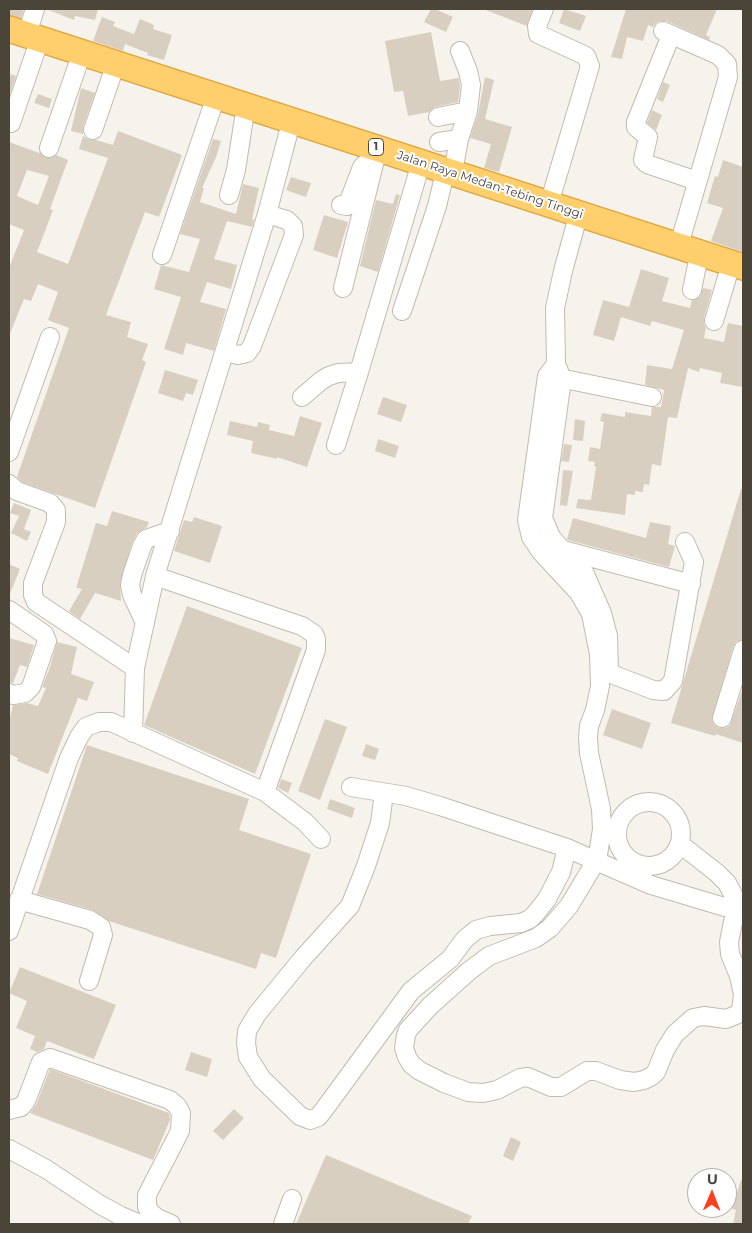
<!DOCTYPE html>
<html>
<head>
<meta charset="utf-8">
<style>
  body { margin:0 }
  #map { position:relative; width:752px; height:1233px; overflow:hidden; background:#f6f3ec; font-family:Montserrat,sans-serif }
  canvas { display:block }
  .frame { position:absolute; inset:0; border:10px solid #4b4439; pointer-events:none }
  .north { position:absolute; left:687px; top:1168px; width:50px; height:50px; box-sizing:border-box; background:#fff; border:1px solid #b7b4b0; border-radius:50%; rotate:1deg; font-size:14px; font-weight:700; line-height:20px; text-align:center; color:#4b4439 }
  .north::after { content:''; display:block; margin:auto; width:18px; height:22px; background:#fc3f1d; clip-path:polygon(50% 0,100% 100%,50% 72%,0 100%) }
</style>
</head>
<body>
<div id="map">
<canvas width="752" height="1233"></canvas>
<div class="frame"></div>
<div class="north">U</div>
</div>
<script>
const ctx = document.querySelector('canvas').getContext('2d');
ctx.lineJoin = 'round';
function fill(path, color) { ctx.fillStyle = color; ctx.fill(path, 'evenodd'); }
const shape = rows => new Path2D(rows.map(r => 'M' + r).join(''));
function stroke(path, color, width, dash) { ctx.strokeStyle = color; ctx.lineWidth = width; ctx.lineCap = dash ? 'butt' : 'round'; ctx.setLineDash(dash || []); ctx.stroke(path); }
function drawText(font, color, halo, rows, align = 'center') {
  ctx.font = font + ' Montserrat,sans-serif'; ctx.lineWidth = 4; ctx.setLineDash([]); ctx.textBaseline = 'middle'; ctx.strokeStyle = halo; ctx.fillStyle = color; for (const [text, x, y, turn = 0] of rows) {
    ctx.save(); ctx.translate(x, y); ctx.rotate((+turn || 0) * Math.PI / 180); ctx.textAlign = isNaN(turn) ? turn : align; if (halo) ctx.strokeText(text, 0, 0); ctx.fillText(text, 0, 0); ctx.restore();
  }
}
fill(shape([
  [9,9,24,9,21,18,9,15],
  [46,9,98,9,95,20,75,16,74,20],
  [431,9,435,9,453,17,446,32,424,22],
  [483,9,533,9,527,26],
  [564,9,586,16,580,31,559,23],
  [626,9,717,9,706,35,710,37,709,40,667,21,661,21,656,23,653,27,648,25,643,41,627,37,622,59,611,57],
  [102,17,115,22,113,26,134,34,140,19,154,25,153,29,172,35,164,60,147,55,148,53,125,44,123,51,93,41],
  [431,32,440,81,459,78,460,86,458,102,435,107,429,112,408,116,403,91,394,92,385,41],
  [11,74,16,76,9,97,9,79],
  [485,77,494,80,485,119,512,127,499,172,484,168,491,144,470,138,478,114],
  [663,82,670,85,663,102,657,99],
  [81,88,95,93,83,127,83,134,71,131],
  [38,94,52,99,49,108,34,103],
  [652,110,662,115,656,130,647,123],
  [118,131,182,155,159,217,145,212,106,315,131,322,127,337,148,344,142,360,146,362,95,508,22,482,17,477,69,328,48,320,58,292,38,284,31,301,24,299,9,336,9,268,24,230,9,224,9,142,39,153,39,152,46,158,51,158,56,155,68,160,50,209,53,210,37,252,68,264,108,158,79,149,83,136,90,140,96,140,113,145],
  [27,170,49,176,38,205,17,196],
  [213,139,221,141,216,157,202,188,204,188,200,202,236,214,243,184,259,188,252,219,254,220,252,227,227,221,214,259,237,265,231,289,207,282,200,302,226,309,214,351,186,343,183,355,164,349,181,297,154,289,161,265,189,272,200,239,180,234],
  [723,160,743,167,743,252,711,241,723,208,707,203,715,176,718,177],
  [291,177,311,183,306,197,286,190],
  [396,194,400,195,378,272,360,266,376,200,393,204],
  [324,215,348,222,337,258,313,250],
  [641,269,669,278,662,301,690,308,692,300,700,297,703,288,712,290,704,318,704,324,706,328,704,338,724,342,728,323,743,326,743,387,720,383,722,373,700,368,699,372,688,368,677,418,668,417,661,466,652,464,649,485,644,484,643,492,635,491,635,495,627,494,625,515,576,508,578,499,591,500,596,467,594,466,595,462,588,461,590,447,600,449,604,422,600,421,602,413,625,417,625,412,651,416,652,407,661,407,664,390,645,385,647,365,672,369,684,330,652,321,650,326,621,317,614,341,593,335,603,300,629,307],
  [165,370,198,380,193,395,186,393,183,401,158,393],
  [383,397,407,405,401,422,377,414],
  [300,416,322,423,307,467,277,457,277,459,251,453,253,441,227,435,230,421,257,427,258,422,270,425,269,430,294,436],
  [575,419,585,421,583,441,573,440],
  [378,439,399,446,395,458,375,451],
  [564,444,572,445,569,462,561,461],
  [563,470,573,471,567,506,560,505],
  [741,489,743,490,743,640,736,642,733,647,712,720,714,725,719,728,725,728,730,725,743,688,743,743,716,734,715,736,671,723],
  [14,503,31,510,24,529,31,532,27,541,11,533,19,516,10,513],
  [112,511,149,522,147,527,137,533,132,543,120,583,121,601,95,593,80,619,69,611,82,589,76,588,96,523,107,526],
  [194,517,222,526,210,563,174,551,184,520,192,522],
  [573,518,646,538,650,522,671,526,668,544,675,546,669,567,568,540,567,539],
  [9,564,20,569,9,596],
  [187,606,302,648,255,774,144,725],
  [9,638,34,645,27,667,20,665,13,683,9,682],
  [57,642,77,647,71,674,94,682,87,701,78,698,48,774,17,761,18,758,9,754,9,723,13,705,27,703,38,706,46,688,42,687,50,667],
  [612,709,651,723,642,749,603,735],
  [325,719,347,727,320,800,298,791],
  [366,744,379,749,375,760,362,756],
  [87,745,249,799,239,830,311,854,276,958,261,953,256,969,109,921,93,910,37,894],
  [281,779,292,783,288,793,278,788],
  [330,799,355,808,352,818,327,809],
  [20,967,116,1005,94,1059,47,1041,44,1049,37,1052,30,1049,35,1036,16,1028,27,1001,9,993],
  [191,1052,212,1059,207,1077,185,1070],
  [50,1069,169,1113,170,1120,153,1160,30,1113,36,1105],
  [234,1109,244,1118,223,1140,213,1131],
  [511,1137,521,1142,513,1161,503,1156],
  [326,1155,472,1216,468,1224,296,1224],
  [741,1180,743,1180,743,1224,733,1224,736,1210,732,1209]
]), '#d8cfc1');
const minor = shape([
  [544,9,537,26,538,34,586,56,590,66,549,204],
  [663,31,718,55,727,64,728,77,679,245],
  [27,34,35,9],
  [671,35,636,122,636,127,648,137,644,155,643,160,647,164,697,181],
  [438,117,468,111],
  [11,123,36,50],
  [93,130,112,75],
  [439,142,459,139],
  [49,148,78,64],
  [453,172,459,139,468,111,471,85,468,71,460,51],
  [229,195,236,170,244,118],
  [341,205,347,206,362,167,365,164],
  [575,227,563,271,555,308,556,364,562,379,543,518,551,537,578,568,584,572,602,613,608,636,609,673,653,690,664,691,673,681,694,562,685,542],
  [162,255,212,108],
  [343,288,375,160],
  [692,290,697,265],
  [402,311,437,206,443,181],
  [714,321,728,274],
  [225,352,238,355,247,353,252,346,294,235,293,226,287,220,267,214],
  [550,376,652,397],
  [302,397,322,380,329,376,338,373,359,372],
  [336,445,359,372,418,173],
  [9,452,50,337],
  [9,484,17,491,50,503,56,510,56,522,33,583,33,595,36,602,135,668,155,576,267,214,288,134],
  [563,550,691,584],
  [155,576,284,620,302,626,314,634,316,639,316,650,265,792],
  [9,610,44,634,47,641,31,687,25,693,13,695,9,693],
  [145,623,132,595,130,585,132,575,142,546,146,539,170,531],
  [722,718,743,650],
  [133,733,135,668],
  [351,787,406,796,440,806,567,848,596,861,598,855,602,829,601,809,589,753,588,738,589,726,595,710,600,686,599,654,591,614,579,593,541,552,531,537,527,520,547,376,556,364],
  [384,793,380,823,366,866,350,906,303,958,257,1014,247,1031,246,1043,248,1057,262,1079,300,1116,310,1120,318,1117,323,1111,411,991,450,959,465,939,476,930,490,926,521,923,530,919,536,913,547,899,561,872,567,848],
  '617 834a32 32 0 1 1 64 0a32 32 0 1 1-64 0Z',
  [680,844,717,873,727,883,736,900,738,911,733,922,729,942,730,954,739,976,743,994,741,1011,736,1015,726,1019,704,1016,693,1018,675,1034,665,1050,656,1072,652,1076,644,1080,634,1082,620,1080,596,1071,587,1071,561,1087,551,1087,528,1077,520,1078,497,1090,483,1093,468,1092,444,1083,420,1071,412,1065,407,1057,404,1048,406,1035,408,1030,430,1006,469,971,489,956,536,938,550,928,569,906,596,861,651,885,738,911],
  [19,900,90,920,101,927,103,935,89,981],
  [9,931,69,758,79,737,86,727,99,722,111,722,265,792,305,822,321,839],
  [9,1110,21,1107,26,1101,41,1062,50,1058,170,1100,177,1106,181,1113,180,1131,147,1195,147,1207,150,1212,157,1218,171,1224],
  [9,1149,46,1169,99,1204,121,1216,140,1224],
  [283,1224,292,1199]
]);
const highway = shape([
  [9,29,743,267]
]);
stroke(minor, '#c2bbae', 20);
stroke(highway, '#e0a43c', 28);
stroke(minor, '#fff', 18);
stroke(highway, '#ffcf6e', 25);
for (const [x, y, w] of [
  [376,147,15]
]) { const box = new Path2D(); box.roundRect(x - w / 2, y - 8.5, w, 17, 4); ctx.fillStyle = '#fff'; ctx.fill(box); stroke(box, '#4b4439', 1); }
drawText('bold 11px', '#4b4439', null, [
  ["1",376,147]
]);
drawText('12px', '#4b4439', '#fff', [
  ["Jalan Raya Medan-Tebing Tinggi",490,185,18]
]);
</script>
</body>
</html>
